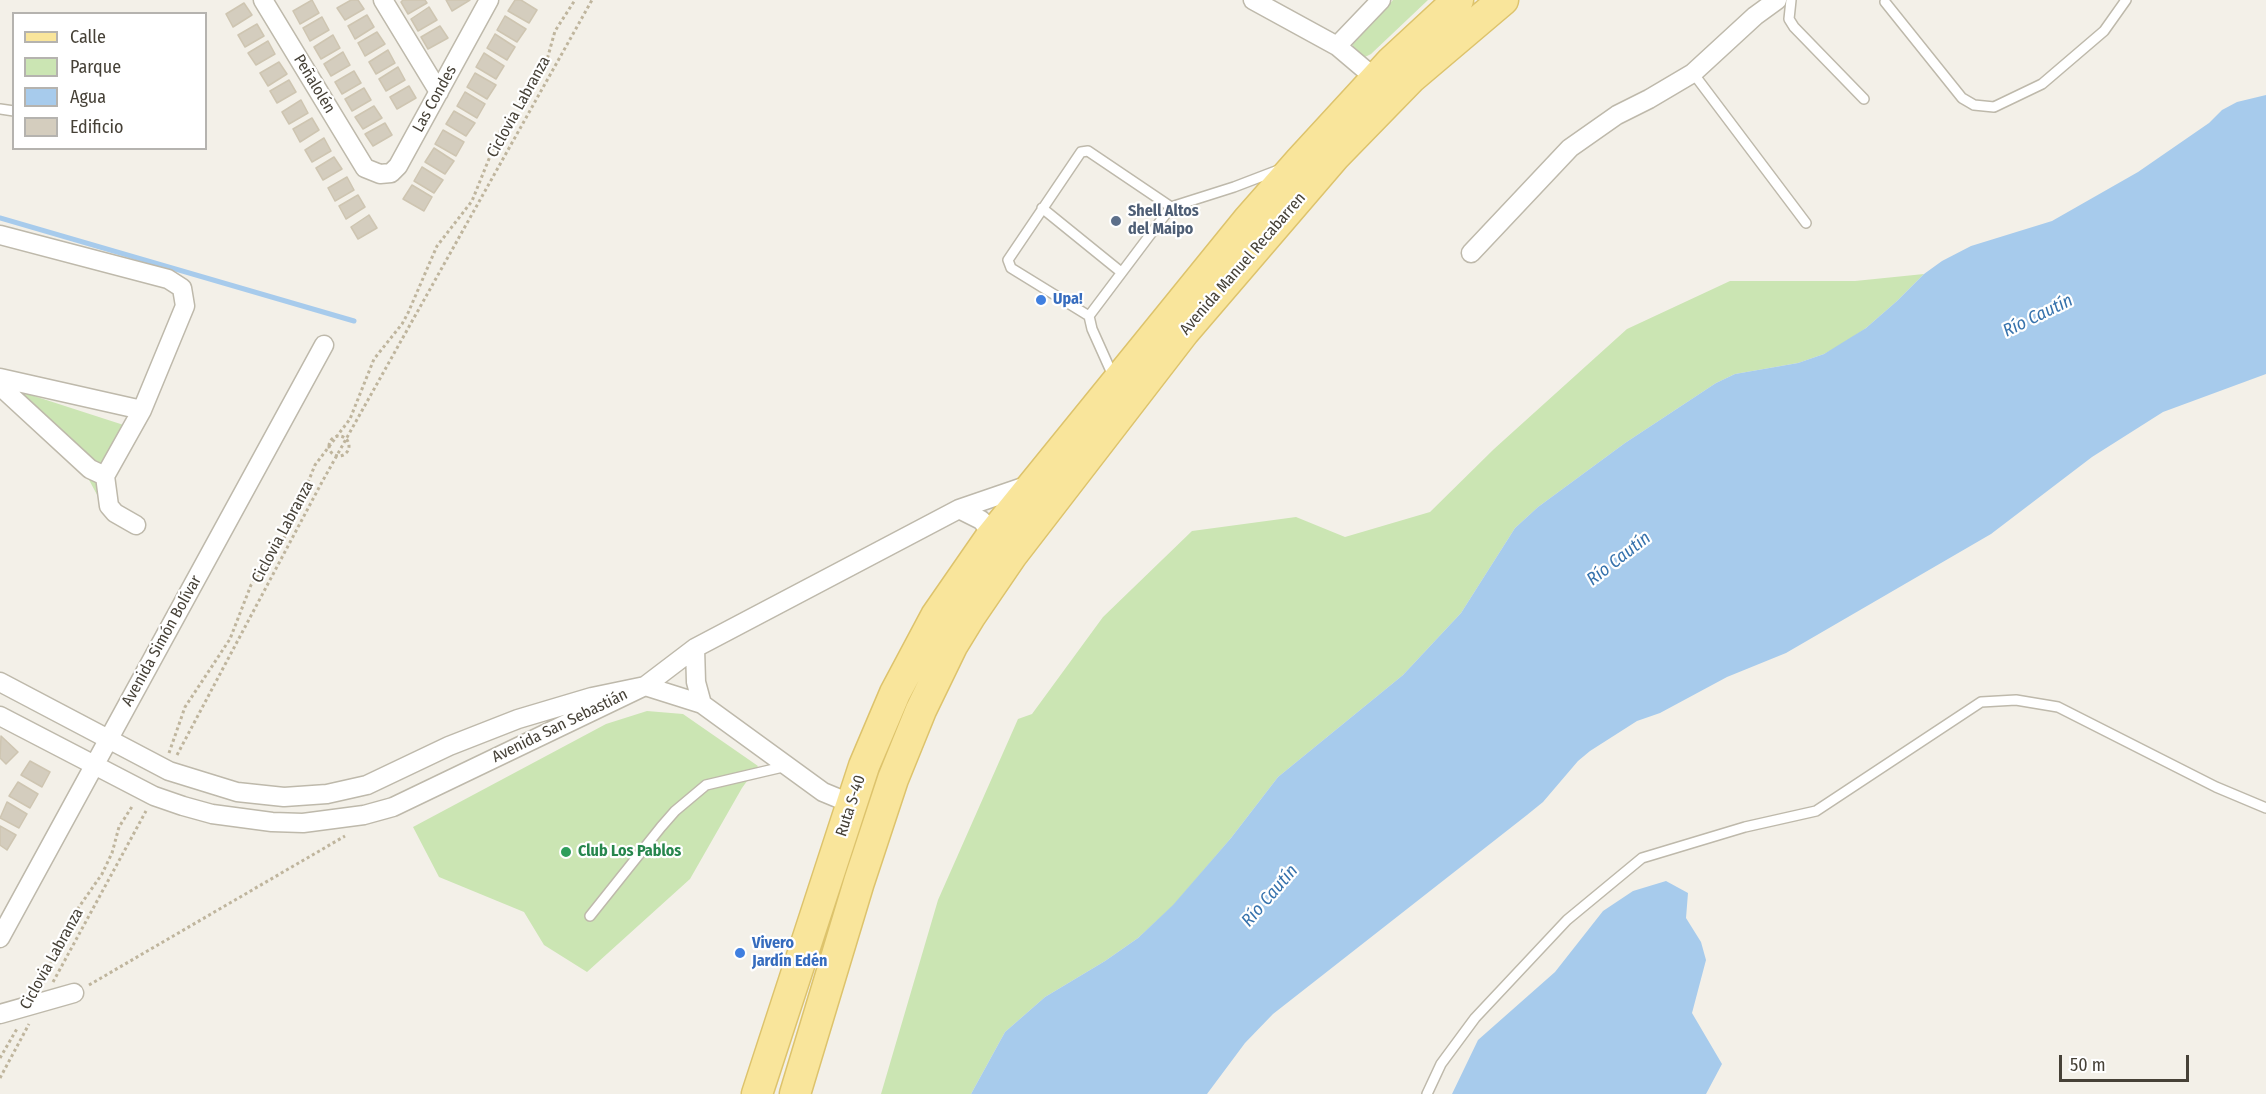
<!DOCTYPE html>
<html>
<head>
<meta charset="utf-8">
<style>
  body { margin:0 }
  #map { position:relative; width:2266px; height:1094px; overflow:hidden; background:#f3f0e8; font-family:"Fira Sans Condensed",sans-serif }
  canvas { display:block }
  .legend { position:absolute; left:12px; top:12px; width:195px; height:138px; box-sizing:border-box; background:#fff; border:2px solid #b5b3af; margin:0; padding:8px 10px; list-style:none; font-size:18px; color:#464137 }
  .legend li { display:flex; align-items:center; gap:12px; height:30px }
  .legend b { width:30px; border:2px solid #b5b3af }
  .scale { position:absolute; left:2059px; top:1055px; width:130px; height:27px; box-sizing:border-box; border:3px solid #464137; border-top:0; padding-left:8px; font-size:18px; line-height:21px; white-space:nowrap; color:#464137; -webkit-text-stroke:4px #fff; paint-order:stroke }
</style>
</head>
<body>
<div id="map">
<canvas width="2266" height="1094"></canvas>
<ul class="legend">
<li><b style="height:8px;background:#f9e59b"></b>Calle</li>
<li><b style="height:16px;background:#cbe5b3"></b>Parque</li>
<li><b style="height:16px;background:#a7cbec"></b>Agua</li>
<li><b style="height:16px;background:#d4cdbe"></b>Edificio</li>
</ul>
<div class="scale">50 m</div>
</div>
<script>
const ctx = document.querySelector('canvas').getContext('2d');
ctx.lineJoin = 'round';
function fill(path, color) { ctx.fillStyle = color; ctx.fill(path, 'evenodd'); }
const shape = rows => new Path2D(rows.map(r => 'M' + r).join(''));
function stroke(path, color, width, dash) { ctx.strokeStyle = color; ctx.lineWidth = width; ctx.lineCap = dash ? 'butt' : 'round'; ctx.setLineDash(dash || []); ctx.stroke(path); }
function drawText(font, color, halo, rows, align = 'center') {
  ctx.font = font + ' "Fira Sans Condensed",sans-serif'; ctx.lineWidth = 4.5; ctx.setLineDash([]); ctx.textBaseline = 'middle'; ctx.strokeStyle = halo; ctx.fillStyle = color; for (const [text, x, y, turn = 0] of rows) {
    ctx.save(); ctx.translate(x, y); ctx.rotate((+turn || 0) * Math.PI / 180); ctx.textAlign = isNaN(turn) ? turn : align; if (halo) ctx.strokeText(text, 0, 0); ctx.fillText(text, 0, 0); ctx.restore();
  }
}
fill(shape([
  [1393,0,1428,0,1371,54,1363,58,1353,49,1353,44],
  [1924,274,1897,301,1866,328,1841,345,1824,354,1798,363,1735,374,1716,383,1625,443,1538,507,1515,528,1461,613,1403,675,1278,777,1231,838,1173,906,1138,938,1105,961,1045,997,1005,1032,971,1094,881,1094,938,900,1018,719,1032,714,1103,617,1192,531,1296,517,1345,537,1430,512,1494,449,1627,329,1730,281,1855,281],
  [0,385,136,429,102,504,88,478],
  [647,711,683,714,758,766,742,788,690,879,587,972,544,945,524,912,439,877,413,827,606,724]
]), '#cbe5b3');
fill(shape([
  [2266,95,2266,374,2163,412,2092,457,1991,534,1786,653,1727,677,1660,713,1637,721,1590,751,1578,761,1543,802,1527,815,1273,1014,1245,1043,1207,1094,971,1094,1005,1032,1045,997,1105,961,1138,938,1173,905,1231,838,1278,777,1403,675,1461,613,1515,528,1538,507,1625,443,1716,383,1735,374,1798,363,1824,354,1866,328,1897,301,1924,274,1942,261,1971,246,2052,221,2138,172,2209,123,2222,110,2237,102],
  [1666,881,1688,893,1686,918,1701,942,1706,960,1692,1013,1722,1064,1706,1094,1452,1094,1478,1040,1555,972,1603,911,1633,891]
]), '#a7cbec');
stroke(shape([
  [0,218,354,321]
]), '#a7cbec', 5);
const building = shape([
  [312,0,319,13,300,24,293,11,312,0],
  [351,0,358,0,364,9,345,20,337,8,351,0],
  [403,0,425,0,427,3,408,14,401,2,403,0],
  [446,0,470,0,452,11,446,0],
  [515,0,521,0,537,10,529,23,508,11,515,0],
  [244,3,252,15,233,27,226,14,244,3],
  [429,7,437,20,418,31,411,19,429,7],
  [367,15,374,27,355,39,348,26,367,15],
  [505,16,526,29,517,42,497,30,505,16],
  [322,17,329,30,310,41,303,28,322,17],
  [257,24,264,36,245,47,238,35,257,24],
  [440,26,448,38,428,49,421,37,440,26],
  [377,32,385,44,365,56,358,43,377,32],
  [495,34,515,47,507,60,487,48,495,34],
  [333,35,340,48,321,59,314,47,333,35],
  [268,41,275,54,256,65,248,53,268,41],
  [388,50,395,63,376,74,369,62,388,50],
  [343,52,350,65,331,76,324,64,343,52],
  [484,53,504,66,496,79,476,67,484,53],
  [279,62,287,74,268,86,260,73,279,62],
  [398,67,405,80,386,91,379,79,398,67],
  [354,71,361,83,342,94,335,82,354,71],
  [475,73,496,85,487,99,467,87,475,73],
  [289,80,296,92,277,103,270,91,289,80],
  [409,86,416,98,397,109,390,97,409,86],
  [364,88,371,100,352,111,345,99,364,88],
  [465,92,485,104,477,118,457,106,465,92],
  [301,100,308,113,289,124,282,112,301,100],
  [374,106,382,118,363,129,355,117,374,106],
  [454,111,475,123,466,136,446,124,454,111],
  [312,118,319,130,300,142,293,129,312,118],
  [385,123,392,135,373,146,365,134,385,123],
  [443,130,464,142,456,156,435,144,443,130],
  [324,138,331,151,312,162,305,150,324,138],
  [434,148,454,161,445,174,425,162,434,148],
  [334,157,342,169,323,180,316,168,334,157],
  [422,167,443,180,434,193,414,181,422,167],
  [347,177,354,190,335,201,328,188,347,177],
  [412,185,432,197,424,211,403,199,412,185],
  [358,195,365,207,346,219,339,206,358,195],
  [369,215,377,228,358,239,351,227,369,215],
  [1,736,18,752,6,764,0,758,1,736],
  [30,761,50,772,42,787,21,775,30,761],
  [18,782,38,794,30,808,9,796,18,782],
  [7,802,27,814,19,828,0,818,7,802],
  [0,826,16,835,7,850,0,845,0,826]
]);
fill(building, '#d4cdbe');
stroke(building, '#cec5b1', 1.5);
const service = shape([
  [1791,0,1789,19,1794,27,1864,99],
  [1885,2,1962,98,1974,105,1994,107,2042,84,2104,31,2126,0],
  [1693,73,1806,223],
  [0,109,14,111],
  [1042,208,1121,272],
  [1089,316,1011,268,1008,260,1081,152,1088,151,1171,207],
  [1114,378,1092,329,1089,316,1171,207,1234,187,1281,169],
  [590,916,661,827,675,811,706,785,787,766],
  [1427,1094,1441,1064,1475,1018,1567,920,1642,858,1745,827,1816,811,1981,702,2016,700,2058,707,2216,787,2266,808]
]);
const minor = shape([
  [263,0,365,168,380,174,391,173,398,166,489,0],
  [383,0,439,92],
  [1253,0,1337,46,1376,79],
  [1337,46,1381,0],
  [0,235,168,279,182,288,185,306,142,410,105,476],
  [1471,253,1570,148,1617,115,1649,99,1693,73,1755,16,1777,0],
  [0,378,142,410],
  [0,386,90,469,105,476,109,506,115,513,136,525],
  [959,509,981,520,989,529,990,538],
  [695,648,696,682,702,704],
  [0,682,169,771,237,792,284,797,327,794,367,785,449,746,518,719,592,697,645,686,702,704,823,792,852,804],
  [0,716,154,796,183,806,212,814,272,822,303,823,364,815,393,807,645,686,695,648,959,509,1029,485],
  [0,938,324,345],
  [0,1014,74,993]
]);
const primary = shape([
  [757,1094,864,766,895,693,936,616,990,538,1248,220,1300,161,1392,61,1458,0],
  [795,1094,859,882,893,779,921,710,952,646,971,615,1012,555,1184,332,1335,156,1411,78,1503,0]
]);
stroke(service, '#beb9ab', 12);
stroke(minor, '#beb9ab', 21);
stroke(primary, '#ddc36c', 33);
stroke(shape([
  '329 446a10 10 0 1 1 20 0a10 10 0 1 1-20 0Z',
  [169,753,185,707,230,639,251,585,288,532,315,465,350,419,374,359,402,324,408,313,437,246,472,201,501,129,536,85,545,67,555,31,575,0],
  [177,755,322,482,592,0],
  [53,982,146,811],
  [42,985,65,927,102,874,112,853,119,827,133,805],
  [89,985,345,836],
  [0,1058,18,1027],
  [0,1078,29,1024]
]), '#bfb59d', 3, [3, 3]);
stroke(service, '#fff', 9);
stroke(minor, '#fff', 18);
stroke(primary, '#f9e59b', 30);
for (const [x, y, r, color] of [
  [1116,221,6,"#5c6f8a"],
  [1041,300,6,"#3f7fe0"],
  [566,852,6,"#2e9e5b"],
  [740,953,6,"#3f7fe0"]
]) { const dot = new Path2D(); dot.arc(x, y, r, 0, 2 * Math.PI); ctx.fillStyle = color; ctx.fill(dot); stroke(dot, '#fff', 2); }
drawText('16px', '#464137', '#fff', [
  ["Peñalolén",314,84,59],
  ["Las Condes",435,99,-61],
  ["Ciclovia Labranza",519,107,-61],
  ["Avenida Manuel Recabarren",1243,264,-49],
  ["Ciclovia Labranza",283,532,-62],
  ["Avenida Simón Bolívar",162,641,-61],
  ["Avenida San Sebastián",560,726,-26],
  ["Ruta S-40",851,806,-72],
  ["Ciclovia Labranza",52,959,-61]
]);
drawText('bold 16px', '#4e5e75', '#fff', [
  ["Shell Altos",1128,212],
  ["del Maipo",1128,230]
], 'left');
drawText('bold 16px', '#366cbe', '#fff', [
  ["Upa!",1053,300],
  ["Vivero",752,944],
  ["Jardín Edén",752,962]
], 'left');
drawText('bold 16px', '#27864d', '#fff', [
  ["Club Los Pablos",578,852]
], 'left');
drawText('italic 18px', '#3672ac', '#fff', [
  ["Río Cautín",2038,316,-26],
  ["Río Cautín",1619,559,-38],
  ["Río Cautín",1270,896,-49]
]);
</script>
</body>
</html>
